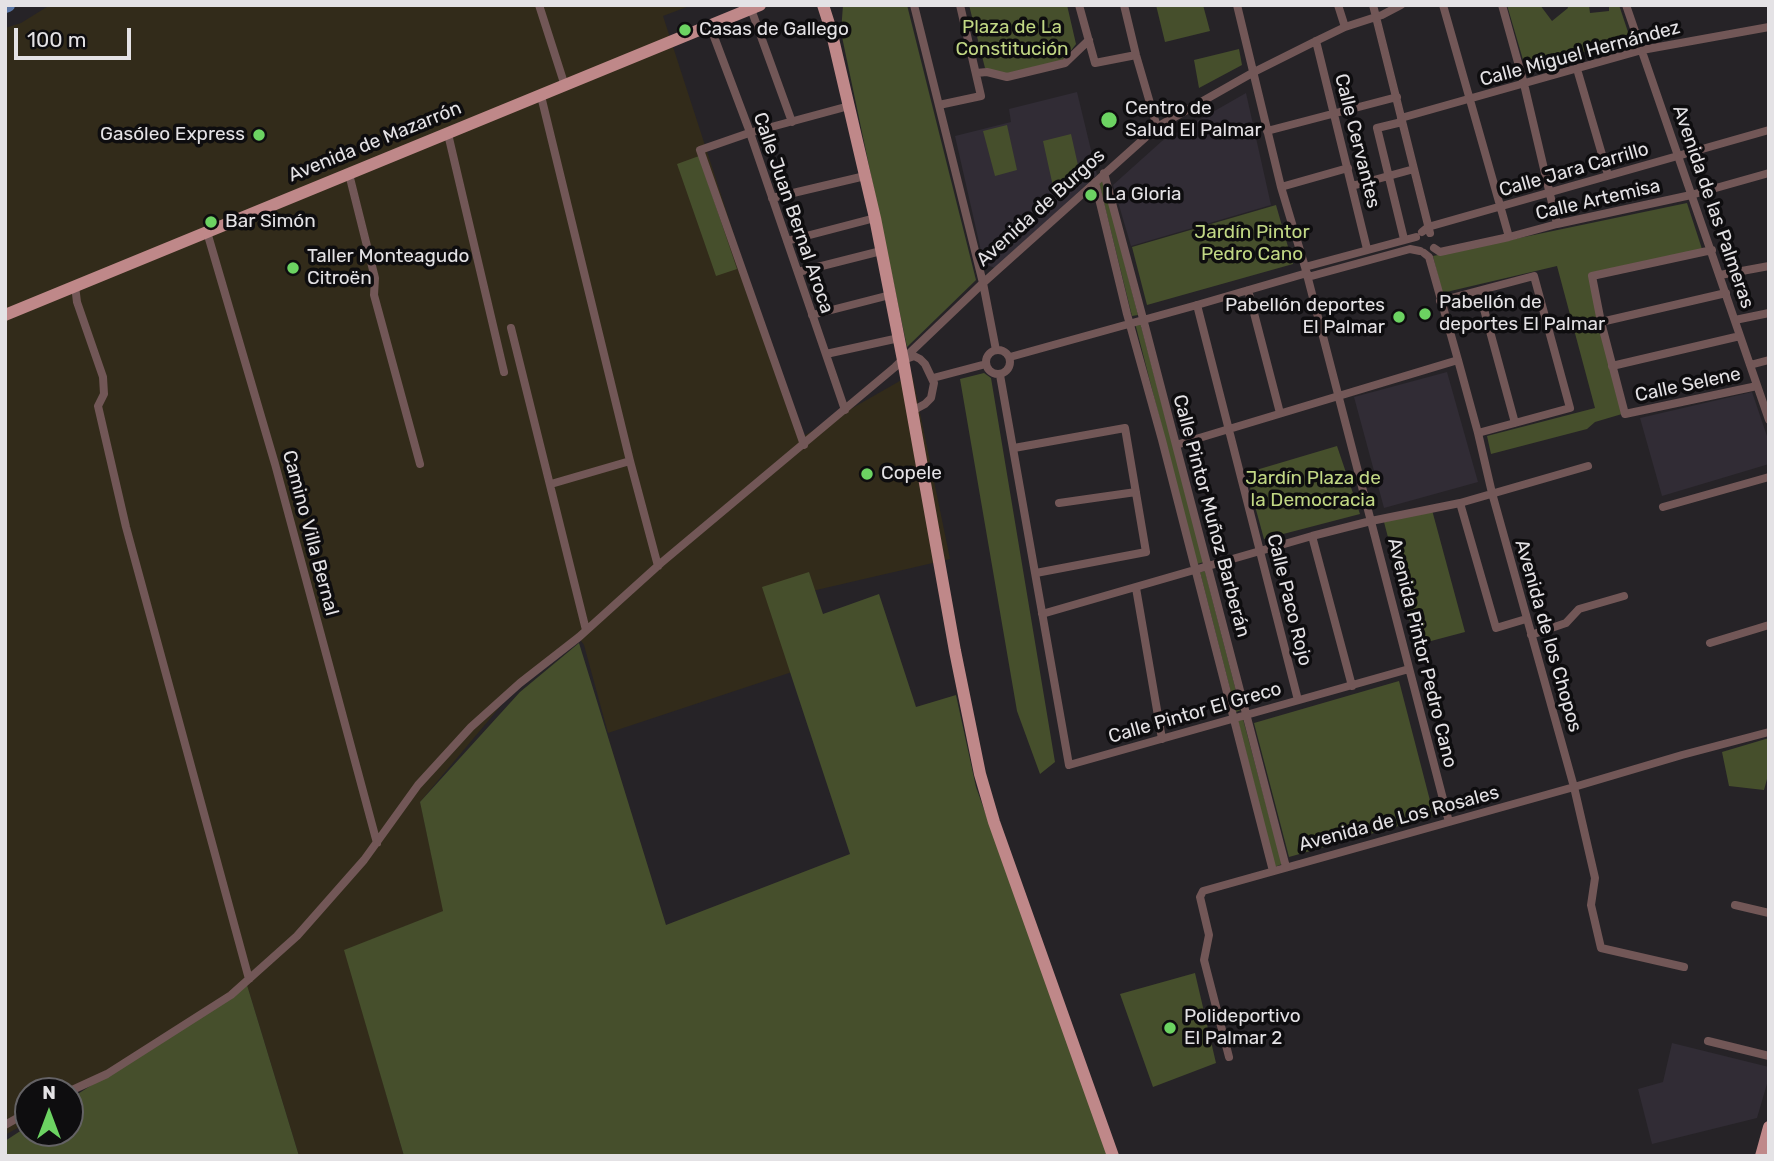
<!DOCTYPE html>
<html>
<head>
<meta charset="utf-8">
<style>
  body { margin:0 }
  #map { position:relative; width:1774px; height:1161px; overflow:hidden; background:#262327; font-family:Rubik,sans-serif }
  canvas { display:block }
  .frame { position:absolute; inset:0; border:7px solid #e4e2e5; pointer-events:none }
  .north { position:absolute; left:14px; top:1077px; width:70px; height:70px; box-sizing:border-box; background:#0e0d0f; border:2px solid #646265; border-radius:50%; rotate:0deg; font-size:19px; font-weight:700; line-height:28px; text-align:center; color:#e4e2e5 }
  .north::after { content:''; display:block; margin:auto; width:24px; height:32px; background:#6cd362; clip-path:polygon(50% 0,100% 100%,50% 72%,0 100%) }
  .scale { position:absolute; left:14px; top:28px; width:117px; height:32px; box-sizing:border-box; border:4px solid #e4e2e5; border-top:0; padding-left:9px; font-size:21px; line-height:24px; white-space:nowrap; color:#e4e2e5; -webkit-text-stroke:5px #0e0d0f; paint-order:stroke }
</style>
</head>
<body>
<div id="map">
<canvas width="1774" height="1161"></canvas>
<div class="frame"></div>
<div class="north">N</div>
<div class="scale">100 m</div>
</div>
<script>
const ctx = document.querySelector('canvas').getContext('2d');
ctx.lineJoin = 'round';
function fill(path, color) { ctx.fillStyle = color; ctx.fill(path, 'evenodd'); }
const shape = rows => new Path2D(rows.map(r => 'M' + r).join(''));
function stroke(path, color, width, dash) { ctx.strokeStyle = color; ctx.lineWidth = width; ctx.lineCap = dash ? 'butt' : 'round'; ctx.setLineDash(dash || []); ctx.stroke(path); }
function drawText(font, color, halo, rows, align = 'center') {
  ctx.font = font + ' Rubik,sans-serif'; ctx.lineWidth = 7; ctx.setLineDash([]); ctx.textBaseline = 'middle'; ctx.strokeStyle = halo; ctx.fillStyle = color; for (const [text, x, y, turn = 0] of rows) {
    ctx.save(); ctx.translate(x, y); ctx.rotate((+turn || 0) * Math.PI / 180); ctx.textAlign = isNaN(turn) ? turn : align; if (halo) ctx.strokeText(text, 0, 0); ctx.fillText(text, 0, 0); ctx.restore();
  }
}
fill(shape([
  [1077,92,1097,175,995,268,984,264,955,136,1011,122,1009,109],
  [1246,93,1271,205,1131,246,1113,185,1162,141],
  [1447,372,1478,482,1384,508,1354,397],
  [1752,392,1769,442,1769,464,1662,496,1640,418],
  [1672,1043,1769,1067,1769,1077,1757,1118,1652,1144,1638,1089,1663,1082]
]), '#312c35');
fill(shape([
  [50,5,692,5,663,16,800,438,912,374,950,559,782,598,801,669,608,733,584,645,579,638,520,683,420,802,444,911,345,950,404,1156,299,1156,247,985,70,1097,70,1091,28,1091,28,1122,5,1135,5,28,21,23]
]), '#322b1a');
fill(shape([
  [843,5,907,5,976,280,907,347,841,32],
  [969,5,1067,5,1076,44,1063,61,1008,74,985,68],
  [1156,5,1203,5,1210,31,1165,42],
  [1507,5,1540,5,1552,21,1568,8,1567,5,1589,5,1590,13,1609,11,1609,5,1619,5,1630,38,1526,70],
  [1239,49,1242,65,1199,88,1194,60],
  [1007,125,1017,170,995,176,983,131],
  [1071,134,1082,183,1054,191,1043,141],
  [699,156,737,269,716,276,677,164],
  [1103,179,1138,315,1132,316,1099,183],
  [1687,203,1702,249,1589,274,1622,414,1595,422,1587,429,1491,454,1487,436,1595,408,1557,266,1442,293,1433,256],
  [1276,205,1293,264,1147,305,1132,247],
  [1140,322,1204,562,1197,564,1135,323],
  [984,373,991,378,1055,762,1040,774,1017,711,960,379],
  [1337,446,1360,514,1264,539,1246,473],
  [1432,510,1465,632,1416,645,1384,522],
  [1205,571,1241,710,1236,712,1200,572],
  [809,572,823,614,879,594,916,707,956,695,976,787,1108,1156,404,1156,344,950,443,911,420,802,520,692,579,643,666,925,850,854,762,587],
  [1399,681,1434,816,1289,857,1254,723],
  [1243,719,1282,864,1275,867,1238,721],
  [1769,738,1769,778,1767,779,1764,790,1729,786,1722,752],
  [1195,973,1216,1063,1153,1087,1120,994],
  [247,985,299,1156,5,1156,5,1141,28,1126,28,1133,70,1133,70,1099]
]), '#464f2c');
stroke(shape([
  [5,6,8,5]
]), '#5874a3', 14);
stroke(shape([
  [539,5,565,86],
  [914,5,983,283,996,350],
  [1079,5,1095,63,1136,55],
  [1124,5,1136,55,1157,127],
  [1237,5,1281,187,1305,267,1449,822],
  [1338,5,1345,27],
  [1373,5,1430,233],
  [1443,5,1509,237],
  [1502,5,1524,84,1557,224],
  [1626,5,1769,420],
  [751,9,792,122],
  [710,26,748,127,845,410],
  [1316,41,1367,249],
  [1577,69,1608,175],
  [976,73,987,72,1007,77,1065,63,1089,40],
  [541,96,630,461,658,566],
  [939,105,981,96,960,5],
  [1401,118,1642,50,1769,27],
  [1402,122,1377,128,1404,239],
  [1267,131,1397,97],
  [448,134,504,372],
  [1104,173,1145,326,1286,867],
  [349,174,375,278,374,295,420,464],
  [1095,182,1127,314,1162,440,1273,871],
  [1352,186,1414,169],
  [1281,187,1348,168],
  [772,198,865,176],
  [207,232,275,464,377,843],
  [1422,232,1428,227,1769,130],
  [787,241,875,218],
  [1434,248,1440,252,1509,237,1557,224,1691,195,1769,173],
  [1712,250,1592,276,1601,322,1625,414,1757,386],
  [1424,253,1429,257,1458,360,1478,433,1492,493,1574,787,1595,878,1591,905,1601,948,1684,967],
  [1305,267,1416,237],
  [798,272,881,251],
  [1720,275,1769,266],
  [1308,277,1410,249,1420,251],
  [75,286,77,302,103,377,104,394,98,406,126,527,249,979],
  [1248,290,1280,413],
  [1479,291,1515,423],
  [1440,301,1534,276,1570,408,1478,433],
  [1197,305,1298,700],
  [812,315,890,295],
  [1735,320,1769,313],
  [1601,322,1726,293],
  [511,328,586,630],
  '986 362a12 12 0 1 1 24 0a12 12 0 1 1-24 0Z',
  [826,354,899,338],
  [1010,357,1197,305,1307,273],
  [906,359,914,356,920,359,925,364,934,383,931,398,925,404,912,411],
  [1750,365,1769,360],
  [1612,366,1740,336],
  [1000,375,1069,765,1409,669],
  [933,378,986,364],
  [804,445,700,150,749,133,849,106],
  [1176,445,1458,360],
  [1014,448,1125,428,1146,552,1036,573],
  [551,484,630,461],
  [1059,503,1136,492],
  [1460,503,1496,628,1526,619],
  [1663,507,1769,477],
  [1312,536,1352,686],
  [1136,588,1162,739],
  [1042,614,1312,536,1371,521,1460,503,1588,466],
  [1531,635,1566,623,1579,609,1624,596],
  [1710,643,1769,625],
  [1735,905,1769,913],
  [1708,1041,1769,1056],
  [1229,1057,1204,960,1209,935,1200,897,1203,891,1574,787,1682,755,1769,732],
  [70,1091,107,1074,231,995,297,936,364,860,418,785,471,727,520,683,579,637,661,563,895,367,983,283,1157,127,1254,72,1316,41,1345,27,1382,15,1401,5],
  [5,1125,28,1112]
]), '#725757', 8);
stroke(shape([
  [823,5,831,30,875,218,903,360,955,651,980,774,994,822,1113,1156],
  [5,315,760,5],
  [1761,1156,1769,1127]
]), '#bf8889', 12);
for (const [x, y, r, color] of [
  [685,30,7,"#6cd362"],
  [1109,120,9,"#6cd362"],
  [259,135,7,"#6cd362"],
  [1091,195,7,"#6cd362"],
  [211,222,7,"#6cd362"],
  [293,268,7,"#6cd362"],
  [1425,314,7,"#6cd362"],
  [1399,317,7,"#6cd362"],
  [867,474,7,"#6cd362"],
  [1170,1028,7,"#6cd362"]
]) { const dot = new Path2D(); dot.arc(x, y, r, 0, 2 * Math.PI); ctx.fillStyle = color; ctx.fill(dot); stroke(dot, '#0e0d0f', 2.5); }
drawText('19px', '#c1d784', '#0e0d0f', [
  ["Plaza de La",1012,28],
  ["Constitución",1012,50],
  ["Jardín Pintor",1252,233],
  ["Pedro Cano",1252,255],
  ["Jardín Plaza de",1313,479],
  ["la Democracia",1313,501]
]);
drawText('19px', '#e4e2e5', '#0e0d0f', [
  ["Casas de Gallego",699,30],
  ["Centro de",1125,109],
  ["Salud El Palmar",1125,131],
  ["Gasóleo Express",245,135,"right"],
  ["La Gloria",1105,195],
  ["Bar Simón",225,222],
  ["Taller Monteagudo",307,257],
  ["Citroën",307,279],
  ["Pabellón de",1439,303],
  ["deportes El Palmar",1439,325],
  ["Pabellón deportes",1385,306,"right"],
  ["El Palmar",1385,328,"right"],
  ["Copele",881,474],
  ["Polideportivo",1184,1017],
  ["El Palmar 2",1184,1039]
], 'left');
drawText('19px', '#e4e2e5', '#0e0d0f', [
  ["Calle Miguel Hernández",1580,54,-15],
  ["Calle Cervantes",1357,141,76],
  ["Avenida de Mazarrón",375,142,-22],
  ["Calle Jara Carrillo",1574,170,-16],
  ["Calle Artemisa",1598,200,-13],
  ["Avenida de las Palmeras",1713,207,71],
  ["Avenida de Burgos",1041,208,-42],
  ["Calle Juan Bernal Aroca",793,213,71],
  ["Calle Selene",1688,385,-12],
  ["Calle Pintor Muñoz Barberán",1211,516,75],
  ["Camino Villa Bernal",310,533,75],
  ["Calle Paco Rojo",1289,600,76],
  ["Avenida de los Chopos",1548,636,74],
  ["Avenida Pintor Pedro Cano",1422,653,76],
  ["Calle Pintor El Greco",1195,713,-16],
  ["Avenida de Los Rosales",1399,819,-15]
]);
</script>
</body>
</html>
